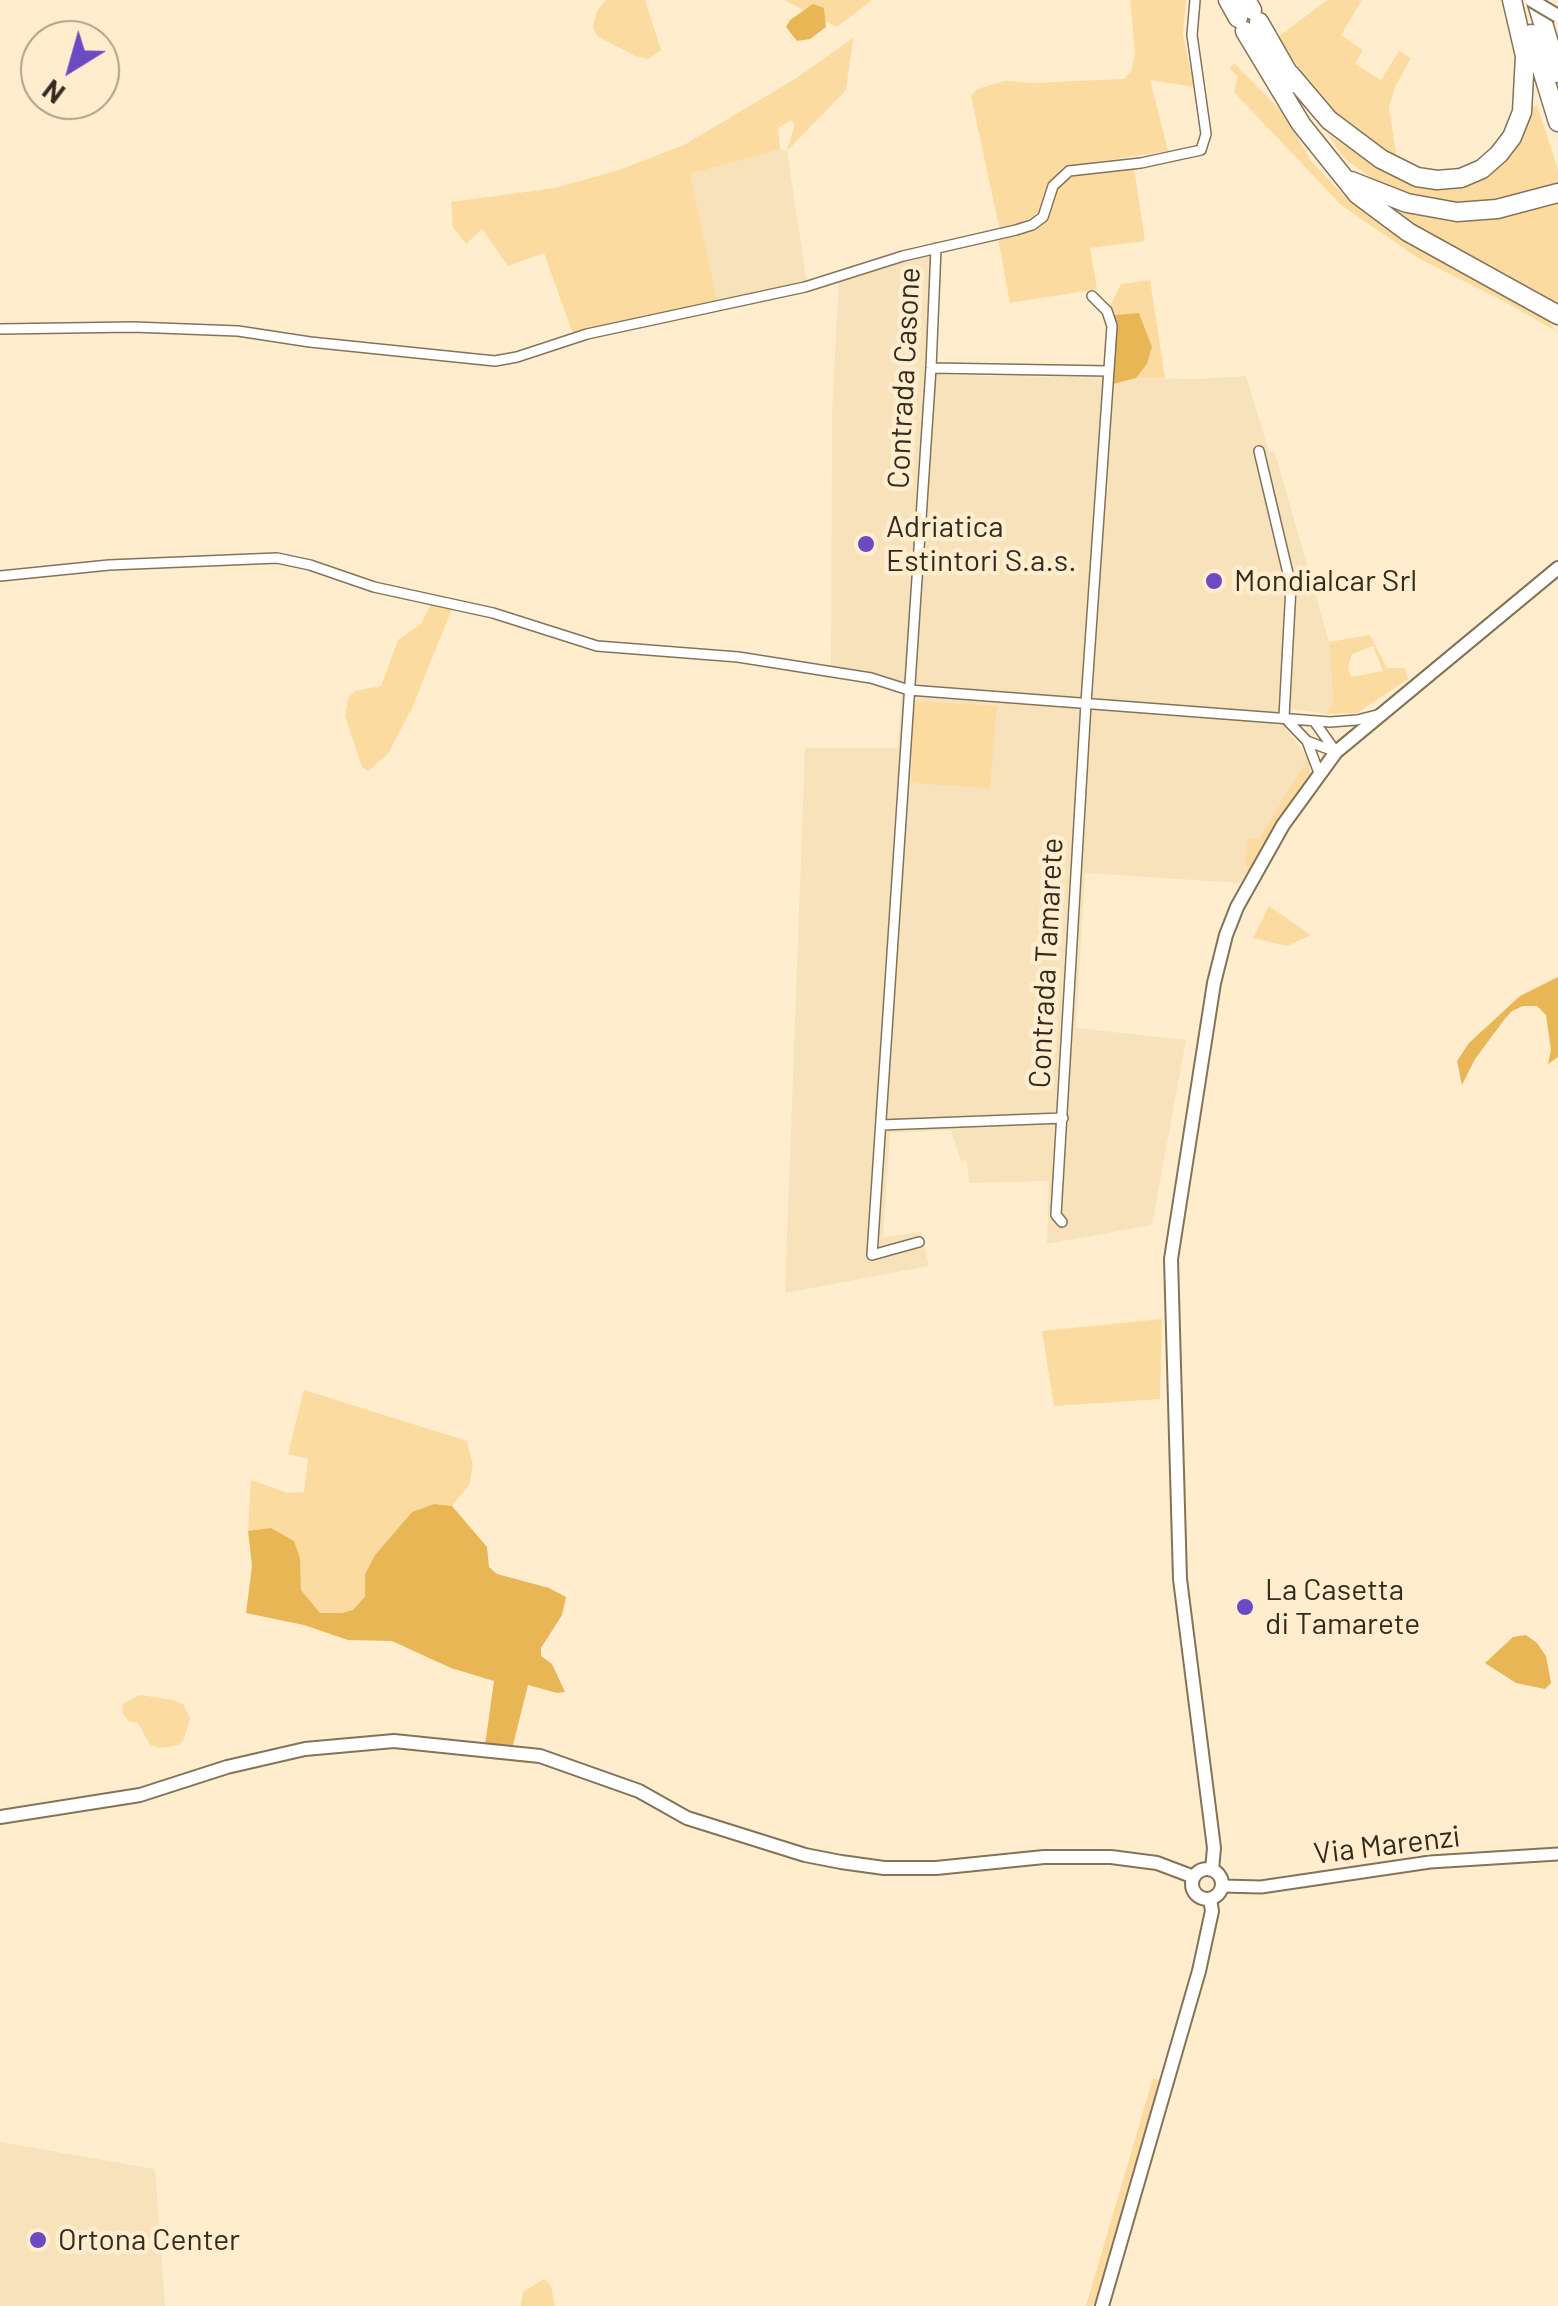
<!DOCTYPE html>
<html>
<head>
<meta charset="utf-8">
<style>
  body { margin:0 }
  #map { position:relative; width:1558px; height:2306px; overflow:hidden; background:#ffedce; font-family:Barlow,sans-serif }
  canvas { display:block }
  .north { position:absolute; left:20px; top:20px; width:100px; height:100px; box-sizing:border-box; background:#ffedce; border:2px solid #ada088; border-radius:50%; rotate:217deg; font-size:28px; font-weight:700; line-height:40px; text-align:center; color:#322c20 }
  .north::after { content:''; display:block; margin:auto; width:35px; height:45px; background:#6c4ac3; clip-path:polygon(50% 0,100% 100%,50% 72%,0 100%) }
</style>
</head>
<body>
<div id="map">
<canvas width="1558" height="2306"></canvas>
<div class="north">N</div>
</div>
<script>
const ctx = document.querySelector('canvas').getContext('2d');
ctx.lineJoin = 'round';
function fill(path, color) { ctx.fillStyle = color; ctx.fill(path, 'evenodd'); }
const shape = rows => new Path2D(rows.map(r => 'M' + r).join(''));
function stroke(path, color, width, dash) { ctx.strokeStyle = color; ctx.lineWidth = width; ctx.lineCap = dash ? 'butt' : 'round'; ctx.setLineDash(dash || []); ctx.stroke(path); }
function drawText(font, color, halo, rows, align = 'center') {
  ctx.font = font + ' Barlow,sans-serif'; ctx.lineWidth = 9; ctx.setLineDash([]); ctx.textBaseline = 'middle'; ctx.strokeStyle = halo; ctx.fillStyle = color; for (const [text, x, y, turn = 0] of rows) {
    ctx.save(); ctx.translate(x, y); ctx.rotate((+turn || 0) * Math.PI / 180); ctx.textAlign = isNaN(turn) ? turn : align; if (halo) ctx.strokeText(text, 0, 0); ctx.fillText(text, 0, 0); ctx.restore();
  }
}
fill(shape([
  [780,149,787,151,807,284,718,304,690,174],
  [940,252,936,375,1198,379,1246,376,1269,452,1275,453,1329,642,1333,699,1327,714,1293,709,1281,722,1308,758,1310,775,1240,883,1085,873,1076,1028,1186,1040,1152,1225,1047,1244,1049,1181,969,1183,967,1160,961,1161,951,1130,890,1133,883,1237,921,1232,929,1266,785,1293,805,748,898,748,902,682,831,666,832,414,839,277],
  [0,2142,155,2169,165,2306,0,2306]
]), '#f8e2bc');
fill(shape([
  [606,0,645,0,661,50,648,59,635,56,597,36,593,27,597,11],
  [784,0,872,0,837,27],
  [1130,0,1186,0,1183,35,1194,87,1150,80,1168,151,1062,167,1035,217,1000,231,971,96,977,89,1005,81,1032,83,1124,79,1132,70,1135,51],
  [1327,0,1362,0,1341,35,1363,50,1355,64,1381,80,1399,51,1411,58,1396,85,1389,107,1397,161,1353,132,1326,104,1277,38],
  [853,38,846,90,787,151,795,123,791,120,778,128,780,149,690,174,718,304,574,337,544,253,508,266,482,229,466,244,453,227,451,202,555,188,616,171,684,145,795,79],
  [1234,63,1282,112,1312,162,1347,199,1404,241,1529,309,1546,319,1557,332,1509,304,1418,258,1341,205,1234,92,1238,77,1230,69],
  [1537,105,1558,170,1558,186,1477,205,1427,202,1380,184,1345,159,1328,135,1388,170,1486,175,1512,153,1532,108],
  [1134,168,1145,241,1090,248,1097,289,1010,303,998,238,1037,224,1055,189,1074,171],
  [1558,201,1558,307,1408,226,1384,203,1429,216,1470,220],
  [1150,280,1165,378,1136,378,1147,364,1152,347,1139,313,1114,315,1110,306,1121,284],
  [431,604,452,609,412,708,388,754,368,771,362,767,345,716,348,698,355,691,381,686,398,640,421,624],
  [1370,635,1387,668,1405,668,1408,679,1357,713,1327,714,1333,699,1329,642],
  [1373,646,1383,671,1351,677,1348,667,1352,654],
  [914,701,997,706,990,788,911,783],
  [1308,758,1310,775,1248,870,1245,862,1248,838,1259,839],
  [1269,906,1311,935,1287,946,1253,938],
  [1162,1319,1160,1399,1054,1406,1042,1331],
  [304,1390,467,1441,473,1466,469,1485,452,1506,434,1504,412,1512,375,1555,365,1574,365,1595,353,1610,342,1613,320,1613,301,1590,300,1558,248,1531,251,1480,288,1493,304,1492,308,1459,288,1454],
  [140,1695,174,1700,184,1705,190,1719,184,1739,179,1745,162,1748,150,1745,138,1723,128,1721,122,1712,123,1704],
  [1153,2078,1160,2081,1101,2289,1093,2306,1086,2306],
  [544,2279,551,2286,555,2306,521,2306,523,2292]
]), '#fcdba0');
fill(shape([
  [813,4,824,8,826,27,810,39,797,41,786,27,790,20],
  [1139,313,1152,347,1147,364,1136,378,1113,384,1114,315],
  [1558,977,1558,1057,1548,1064,1551,1050,1546,1015,1537,1006,1523,1006,1512,1011,1504,1020,1475,1059,1462,1085,1457,1061,1469,1043,1520,996],
  [434,1504,452,1506,487,1547,489,1567,497,1574,549,1588,566,1597,562,1615,541,1648,541,1656,552,1664,565,1692,557,1693,528,1685,512,1749,485,1745,494,1681,451,1668,392,1641,348,1640,304,1625,246,1613,252,1566,248,1531,271,1528,294,1541,300,1558,301,1590,320,1613,342,1613,353,1610,365,1596,365,1574,375,1555,412,1512],
  [1526,1635,1537,1643,1546,1656,1551,1683,1545,1689,1516,1683,1485,1663,1513,1637]
]), '#e9b656');
const minor = shape([
  [0,329,133,327,238,331,310,342,495,361,517,357,587,334,805,287,903,256,1016,230,1032,225,1043,217,1053,186,1069,171,1141,163,1201,150,1206,134,1192,35,1195,0],
  [931,368,1109,371],
  [1259,451,1291,586,1284,717,1307,741,1319,773],
  [0,576,109,565,277,558,310,565,374,587,493,613,597,646,738,657,871,678,909,690,1330,722,1357,720,1377,715],
  [1314,721,1336,752],
  [1307,741,1336,752],
  [881,1125,1063,1118],
  [1062,1222,1056,1215,1086,703,1112,326,1107,311,1092,296],
  [919,1242,872,1255,931,368,936,248]
]);
const tertiary = shape([
  [1222,1886,1261,1887,1430,1862,1558,1854]
]);
const secondary = shape([
  [0,1817,140,1795,227,1767,305,1749,394,1741,540,1756,639,1791,687,1818,805,1855,841,1862,884,1868,936,1868,1044,1857,1111,1857,1157,1863,1194,1877],
  '1192 1884a15 15 0 1 1 30 0a15 15 0 1 1-30 0Z',
  [1212,1870,1214,1848,1180,1579,1171,1259,1214,983,1226,935,1237,907,1283,825,1336,752,1558,568],
  [1102,2306,1199,1971,1212,1911,1210,1899]
]);
const motorway = shape([
  [1228,0,1238,18],
  [1246,0,1252,10],
  [1536,0,1558,73],
  [1259,22,1294,83],
  [1245,31,1301,124,1357,194,1408,232,1558,315],
  [1531,34,1558,122],
  [1290,74,1329,120,1381,159,1417,177,1437,180,1461,178,1482,169,1499,154,1512,137,1522,112,1525,56,1512,0],
  [1351,181,1407,203,1457,212,1497,209,1558,193]
]);
stroke(minor, '#837358', 12);
stroke(tertiary, '#837358', 15);
stroke(secondary, '#837358', 16);
stroke(motorway, '#837358', 21);
stroke(minor, '#fff', 9);
stroke(tertiary, '#fff', 11);
stroke(secondary, '#fff', 12);
stroke(motorway, '#fff', 18);
const secondaryBridge = shape([
  [1531,0,1558,16]
]);
stroke(secondaryBridge, '#837358', 16, []);
stroke(secondaryBridge, '#fff', 12);
for (const [x, y, r, color] of [
  [866,544,10,"#6c4ac3"],
  [1214,581,10,"#6c4ac3"],
  [1245,1607,10,"#6c4ac3"],
  [38,2240,10,"#6c4ac3"]
]) { const dot = new Path2D(); dot.arc(x, y, r, 0, 2 * Math.PI); ctx.fillStyle = color; ctx.fill(dot); stroke(dot, '#ffedce', 4); }
drawText('30px', '#322c20', '#ffedce', [
  ["Contrada Casone",904,378,-87],
  ["Contrada Tamarete",1046,963,-87],
  ["Via Marenzi",1387,1845,-7]
]);
drawText('30px', '#322c20', '#ffedce', [
  ["Adriatica",886,527],
  ["Estintori S.a.s.",886,561],
  ["Mondialcar Srl",1234,581],
  ["La Casetta",1265,1590],
  ["di Tamarete",1265,1624],
  ["Ortona Center",58,2240]
], 'left');
</script>
</body>
</html>
